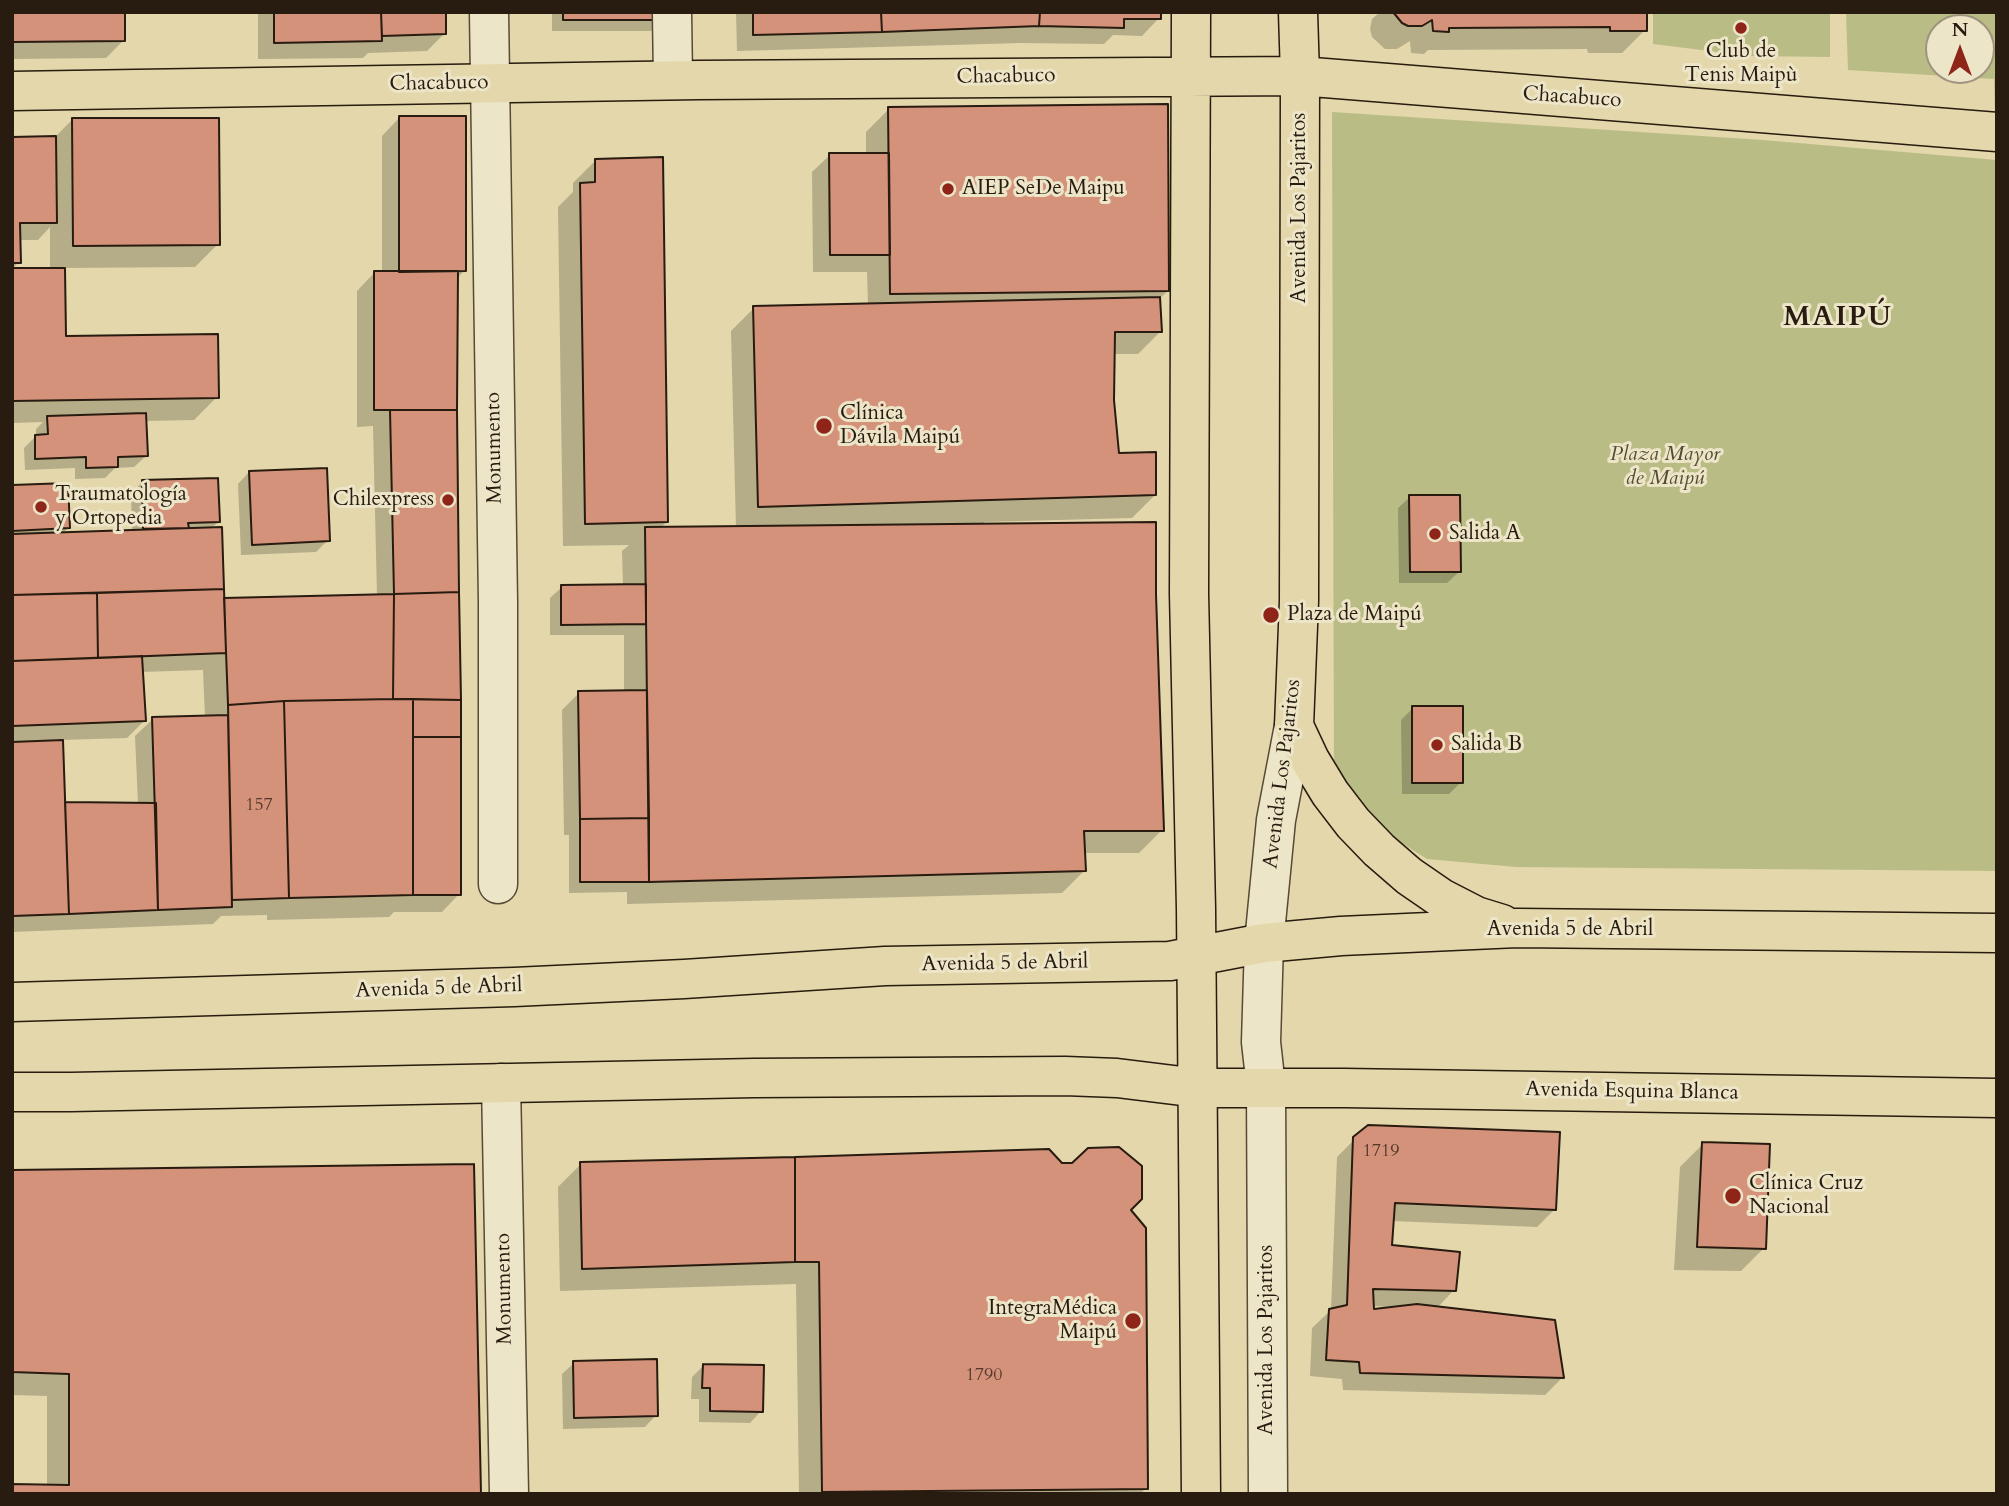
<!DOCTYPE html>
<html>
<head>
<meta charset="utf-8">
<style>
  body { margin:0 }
  #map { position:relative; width:2009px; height:1506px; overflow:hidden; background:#e3d7ab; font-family:Cardo,serif }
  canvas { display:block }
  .frame { position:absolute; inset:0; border:14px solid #281b0f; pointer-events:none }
  .north { position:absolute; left:1925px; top:14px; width:70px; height:70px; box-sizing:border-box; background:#ede5c8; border:2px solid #9e947e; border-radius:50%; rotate:0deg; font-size:19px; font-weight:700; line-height:28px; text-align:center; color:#281b0f }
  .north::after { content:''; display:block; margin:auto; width:24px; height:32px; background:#8f2418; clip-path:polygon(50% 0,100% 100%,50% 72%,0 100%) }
</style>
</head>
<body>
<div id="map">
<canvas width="2009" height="1506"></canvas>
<div class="frame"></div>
<div class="north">N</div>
</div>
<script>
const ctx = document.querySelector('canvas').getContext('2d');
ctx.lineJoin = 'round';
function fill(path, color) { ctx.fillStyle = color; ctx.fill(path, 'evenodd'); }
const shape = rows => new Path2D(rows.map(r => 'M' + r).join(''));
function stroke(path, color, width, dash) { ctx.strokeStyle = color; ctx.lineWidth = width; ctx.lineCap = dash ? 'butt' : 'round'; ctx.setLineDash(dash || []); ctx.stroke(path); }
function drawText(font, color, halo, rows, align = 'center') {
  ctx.font = font + ' Cardo,serif'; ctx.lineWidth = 6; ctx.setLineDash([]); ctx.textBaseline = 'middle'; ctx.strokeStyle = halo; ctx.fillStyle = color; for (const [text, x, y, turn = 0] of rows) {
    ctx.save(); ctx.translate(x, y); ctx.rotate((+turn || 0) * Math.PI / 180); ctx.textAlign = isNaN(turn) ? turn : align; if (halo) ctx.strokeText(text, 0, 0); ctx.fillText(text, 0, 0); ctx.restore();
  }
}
fill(shape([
  [1653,12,1830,12,1830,57,1750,56,1653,44],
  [1846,12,1997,12,1997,116,1995,116,1994,79,1848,70],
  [1939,28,1981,28,1981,70,1939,70],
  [1332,112,1763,140,1997,160,1997,871,1516,867,1427,859,1397,840,1352,799,1334,773]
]), '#b9bd85');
fill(shape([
  [12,12,123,41,106,58,12,59],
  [258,12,444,12,445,33,427,51,368,53,363,58,258,59],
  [552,12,663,12,663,19,651,31,552,31],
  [736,12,1159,12,1159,18,1142,36,1113,35,1104,44,1021,43,737,51],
  [1380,12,1645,12,1645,30,1622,53,1588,53,1587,49,1428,50,1424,54,1411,53,1410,41,1397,49,1385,49,1372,37,1370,29,1372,19],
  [889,109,1168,291,1158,300,1161,331,1138,354,1113,354,1112,400,1117,455,1155,495,1132,518,984,522,984,525,1154,594,1162,830,1139,853,1084,853,1085,870,1062,893,627,904,627,892,569,893,569,835,564,835,562,710,579,693,624,692,624,635,550,635,550,598,562,587,623,586,622,551,629,545,563,546,558,207,573,192,573,183,596,160,667,522,660,528,736,528,731,331,754,308,868,305,867,272,813,272,812,172,830,155,866,154,866,132],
  [399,118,464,271,456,279,459,894,442,912,394,912,389,917,267,920,267,915,221,916,213,924,12,932,12,487,68,528,62,534,132,531,131,494,142,482,218,522,211,529,220,528,222,600,377,596,373,426,357,427,357,291,374,273,382,273,382,136],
  [203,670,205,718,153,719,135,736,138,804,63,803,61,740,127,738,144,721,141,672],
  [72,120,218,244,195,267,63,268,64,338,217,397,194,420,145,421,146,456,134,467,115,468,105,478,75,479,75,468,25,470,24,448,36,436,36,429,43,422,12,423,12,270,50,270,50,227,38,240,19,240,19,262,12,269,12,139,54,138],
  [249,472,328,540,316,552,241,555,238,484],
  [1410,497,1459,572,1447,583,1399,583,1398,508],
  [1413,708,1461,782,1449,794,1402,794,1401,720],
  [1355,1139,1555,1209,1537,1227,1392,1221,1390,1246,1454,1290,1437,1308,1562,1378,1545,1395,1343,1390,1342,1379,1310,1376,1312,1328,1331,1310,1337,1157],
  [1372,1306,1392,1307,1392,1309,1372,1311],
  [1703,1144,1764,1248,1741,1271,1674,1270,1680,1167],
  [581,1164,1061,1164,1129,1210,1146,1488,1140,1494,799,1494,796,1284,560,1291,558,1187],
  [12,1172,479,1494,47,1486,47,1396,12,1395],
  [574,1363,656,1415,645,1427,563,1429,562,1374],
  [703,1366,761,1411,750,1423,699,1422,699,1399,691,1399,692,1377]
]), '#0003');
const building = shape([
  [12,12,125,12,125,41,12,42,12,12],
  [274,12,381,12,382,41,274,43,274,12],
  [381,12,446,12,446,34,382,36,381,12],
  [563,12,665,12,665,20,563,20,563,12],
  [753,12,881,12,882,32,753,35,753,12],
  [881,12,1040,12,1039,26,882,32,881,12],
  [1040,12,1161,12,1161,19,1124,19,1124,28,1039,26,1040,12],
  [1393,12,1647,12,1647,31,1610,31,1610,27,1449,28,1449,32,1433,31,1432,20,1422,26,1408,26,1402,23,1393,12],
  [1168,104,1169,291,890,294,888,107,1168,104],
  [399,116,466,116,466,271,399,272,399,116],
  [72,118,219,118,220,245,73,246,72,118],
  [56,136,57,223,20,223,21,263,12,263,12,137,56,136],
  [829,153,889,153,890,255,830,255,829,153],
  [663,157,668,522,585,524,580,183,595,182,595,159,663,157],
  [12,268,65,268,66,336,218,334,219,398,12,401,12,268],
  [374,271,458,271,457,410,374,410,374,271],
  [1160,297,1162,332,1115,332,1114,400,1119,453,1156,452,1156,495,758,507,753,306,1160,297],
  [390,410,457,410,459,592,394,594,390,410],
  [146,413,148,456,118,457,118,467,86,468,86,457,35,459,35,435,48,434,47,416,146,413],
  [327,468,330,541,252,545,249,471,327,468],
  [218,478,220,522,188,523,189,528,143,529,142,480,218,478],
  [68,483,70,528,12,531,12,485,68,483],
  [1409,495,1460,495,1461,572,1410,572,1409,495],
  [1156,522,1156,594,1164,831,1084,831,1086,871,649,882,645,527,1156,522],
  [222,527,224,589,12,595,12,534,222,527],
  [646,584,646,624,561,625,561,585,646,584],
  [224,589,226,653,98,658,97,593,224,589],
  [459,592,461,700,393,699,394,594,459,592],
  [97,593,98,658,12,661,12,595,97,593],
  [394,594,393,699,284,701,228,705,224,598,394,594],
  [142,656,146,721,12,726,12,661,142,656],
  [647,690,649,818,580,819,578,691,647,690],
  [393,699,413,699,413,895,289,898,284,701,393,699],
  [413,699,461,700,461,737,413,737,413,699],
  [284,701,289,898,232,900,228,705,284,701],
  [1412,706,1463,706,1463,783,1412,783,1412,706],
  [228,715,232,907,158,910,152,717,228,715],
  [413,737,461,737,461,895,413,895,413,737],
  [63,740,69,914,12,916,12,742,63,740],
  [65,802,156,803,158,910,69,914,65,802],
  [649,818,649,882,580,882,580,819,649,818],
  [1368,1125,1560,1132,1556,1210,1395,1203,1392,1245,1460,1252,1456,1291,1373,1289,1374,1309,1417,1304,1555,1320,1564,1378,1360,1373,1359,1362,1326,1360,1329,1309,1347,1305,1353,1137,1368,1125],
  [1702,1142,1770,1144,1766,1249,1697,1247,1702,1142],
  [1119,1147,1142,1166,1142,1199,1131,1210,1146,1228,1148,1489,822,1492,819,1262,795,1262,795,1157,1049,1149,1062,1163,1072,1163,1088,1148,1119,1147],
  [795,1157,795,1262,582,1269,580,1162,795,1157],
  [474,1164,481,1494,12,1494,12,1484,69,1485,69,1374,12,1372,12,1170,474,1164],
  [657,1359,658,1416,574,1418,573,1361,657,1359],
  [703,1364,764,1365,763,1412,710,1411,710,1388,702,1388,703,1364]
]);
fill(building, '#d5927b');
stroke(building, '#281b0f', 2);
const minor = shape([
  [489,12,498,602,498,884],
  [672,12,673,80],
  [501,1083,509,1494],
  [1268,1494,1266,1087,1261,1042,1264,943,1276,820,1294,726]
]);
const major = shape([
  [1191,12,1189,593,1196,909,1201,1494],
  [1298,12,1300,76,1299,601,1294,726,1310,760,1330,793,1353,823,1379,850,1409,876,1441,898,1476,916,1502,924],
  [12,91,698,80,1300,76,1997,132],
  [12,1002,514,987,684,979,885,966,1170,961,1264,943,1341,936,1517,928,1997,933],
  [12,1092,71,1092,754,1078,1065,1076,1117,1078,1198,1088,1344,1088,1997,1098]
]);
stroke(minor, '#574a36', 41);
stroke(major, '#281b0f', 41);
stroke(minor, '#ede5c8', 38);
stroke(major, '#e3d7ab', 38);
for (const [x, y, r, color] of [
  [1741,28,7,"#8f2418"],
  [948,189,7,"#8f2418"],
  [824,426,9,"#8f2418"],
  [448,500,7,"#8f2418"],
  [41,507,7,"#8f2418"],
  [1435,534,7,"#8f2418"],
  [1271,615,9,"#8f2418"],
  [1437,745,7,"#8f2418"],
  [1733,1196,9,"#8f2418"],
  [1133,1321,9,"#8f2418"]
]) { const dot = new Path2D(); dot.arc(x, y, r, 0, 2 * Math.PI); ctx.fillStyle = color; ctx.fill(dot); stroke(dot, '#ede5c8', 2.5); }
drawText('18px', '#53392a', null, [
  ["157",259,806],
  ["1719",1381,1152],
  ["1790",984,1376]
]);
drawText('21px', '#281b0f', '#ede5c8', [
  ["Club de",1741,52,"center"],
  ["Tenis Maipù",1741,76,"center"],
  ["AIEP SeDe Maipu",962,189],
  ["Clínica",840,414],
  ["Dávila Maipú",840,438],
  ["Traumatología",55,495],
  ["y Ortopedia",55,519],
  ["Chilexpress",434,500,"right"],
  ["Salida A",1449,534],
  ["Plaza de Maipú",1287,615],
  ["Salida B",1451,745],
  ["Clínica Cruz",1749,1184],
  ["Nacional",1749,1208],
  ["IntegraMédica",1117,1309,"right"],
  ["Maipú",1117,1333,"right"]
], 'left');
drawText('21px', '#281b0f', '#ede5c8', [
  ["Chacabuco",1006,77,-1],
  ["Chacabuco",439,84,-1],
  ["Chacabuco",1572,98,4],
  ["Avenida Los Pajaritos",1300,208,-90],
  ["Monumento",495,448,-91],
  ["Avenida Los Pajaritos",1283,774,-83],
  ["Avenida 5 de Abril",1570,930],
  ["Avenida 5 de Abril",1005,964,-1],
  ["Avenida 5 de Abril",439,989,-2],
  ["Avenida Esquina Blanca",1632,1092,1],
  ["Monumento",505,1289,-91],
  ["Avenida Los Pajaritos",1267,1340,-90]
]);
drawText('italic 21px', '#544c32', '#ede5c8', [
  ["Plaza Mayor",1665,455],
  ["de Maipú",1665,479]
]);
ctx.letterSpacing = '2px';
drawText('bold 28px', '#281b0f', '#ede5c8', [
  ["MAIPÚ",1838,319]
]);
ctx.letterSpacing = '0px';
</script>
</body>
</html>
